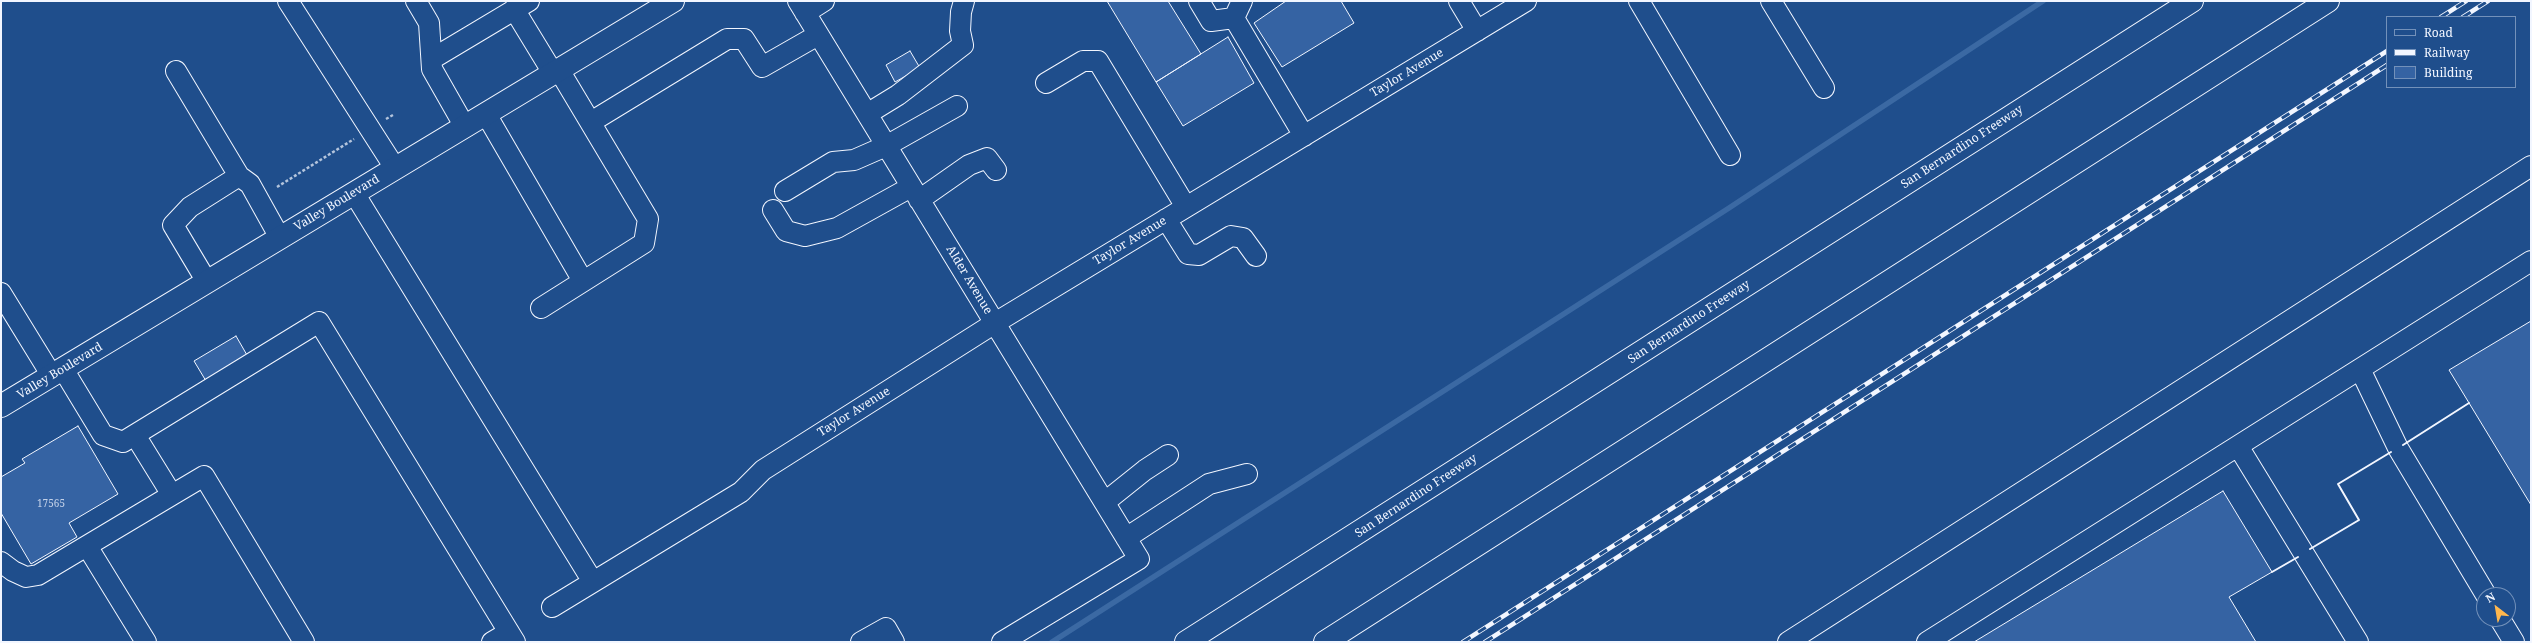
<!DOCTYPE html>
<html>
<head>
<meta charset="utf-8">
<style>
  body { margin:0 }
  #map { position:relative; width:2532px; height:643px; overflow:hidden; background:#1f4e8c; font-family:"Noto Serif",serif }
  canvas { display:block }
  .frame { position:absolute; inset:0; border:2px solid #f2f6ff; pointer-events:none }
  .legend { position:absolute; left:2386px; top:16px; width:130px; height:72px; box-sizing:border-box; background:#1f4e8c; border:1px solid #7391ba; margin:0; padding:5px 7px; list-style:none; font-size:12px; color:#f2f6ff }
  .legend li { display:flex; align-items:center; gap:8px; height:20px }
  .legend b { width:20px; border:1px solid #7391ba }
  .north { position:absolute; left:2476px; top:587px; width:40px; height:40px; box-sizing:border-box; background:#1f4e8c; border:1px solid #7391ba; border-radius:50%; rotate:329deg; font-size:11px; font-weight:700; line-height:16px; text-align:center; color:#f2f6ff }
  .north::after { content:''; display:block; margin:auto; width:14px; height:18px; background:#ffb74d; clip-path:polygon(50% 0,100% 100%,50% 72%,0 100%) }
</style>
</head>
<body>
<div id="map">
<canvas width="2532" height="643"></canvas>
<div class="frame"></div>
<ul class="legend">
<li><b style="height:5px;background:#1f4e8c"></b>Road</li>
<li><b style="height:5px;background:#f2f6ff"></b>Railway</li>
<li><b style="height:11px;background:#3563a3"></b>Building</li>
</ul>
<div class="north">N</div>
</div>
<script>
const ctx = document.querySelector('canvas').getContext('2d');
ctx.lineJoin = 'round';
const shape = rows => new Path2D(rows.map(r => 'M' + r).join(''));
function stroke(path, color, width, dash) { ctx.strokeStyle = color; ctx.lineWidth = width; ctx.lineCap = dash ? 'butt' : 'round'; ctx.setLineDash(dash || []); ctx.stroke(path); }
function fill(path, color) { ctx.fillStyle = color; ctx.fill(path, 'evenodd'); }
function drawText(font, color, halo, rows, align = 'center') {
  ctx.font = font + ' "Noto Serif",serif'; ctx.lineWidth = 3; ctx.setLineDash([]); ctx.textBaseline = 'middle'; ctx.strokeStyle = halo; ctx.fillStyle = color; for (const [text, x, y, turn = 0] of rows) {
    ctx.save(); ctx.translate(x, y); ctx.rotate((+turn || 0) * Math.PI / 180); ctx.textAlign = isNaN(turn) ? turn : align; if (halo) ctx.strokeText(text, 0, 0); ctx.fillText(text, 0, 0); ctx.restore();
  }
}
stroke(shape([
  [1052,642,1729,208,2043,1]
]), '#3b69a3', 5.5);
const building = shape([
  [1107,1,1168,1,1201,54,1156,82,1107,1],
  [1286,1,1341,1,1354,23,1282,67,1254,23,1286,1],
  [1228,37,1254,83,1183,126,1156,82,1228,37],
  [910,51,920,68,895,82,886,65,910,51],
  [2531,321,2531,505,2449,370,2531,321],
  [236,336,251,362,209,386,194,361,236,336],
  [78,426,118,494,69,523,77,537,31,564,1,513,1,477,25,463,22,459,78,426],
  [2223,491,2272,572,2229,597,2256,642,1974,642,2223,491]
]);
fill(building, '#3563a3');
stroke(building, '#f2f6ff', 1);
const minor = shape([
  [288,1,395,168],
  [416,1,429,23,432,69,465,127],
  [798,1,1139,559,1002,642],
  [1199,1,1211,21,1234,18],
  [1242,1,1234,18,1304,136],
  [1459,1,1477,31],
  [1639,1,1730,155],
  [1771,1,1824,88],
  [514,9,553,73],
  [805,13,824,1],
  [432,59,529,1],
  [176,71,239,176],
  [1046,83,1083,61,1098,61,1186,207],
  [486,114,583,281],
  [867,114,898,95,963,45,960,31,961,12,964,1],
  [591,122,727,39,744,39,762,67,818,35],
  [785,191,833,162,854,160,886,146,957,106],
  [354,193,593,582],
  [919,200,969,165,987,158,996,170],
  [773,210,786,231,805,236,837,228,911,187],
  [1166,219,1188,254,1199,255,1231,236,1243,238,1256,256],
  [207,282,173,225,190,207,239,176,250,184,280,238],
  [1,293,52,376],
  [541,308,644,243,648,219,559,70],
  [63,369,103,435,123,442,319,322,515,642],
  [2360,369,2398,448,2486,595],
  [2238,446,2358,642],
  [172,495,204,476,304,642],
  [1105,502,1145,470,1168,455],
  [1126,538,1209,484,1247,474],
  [87,546,146,642],
  [1,562,13,571,26,577,38,575,172,495,135,435],
  [552,607,741,492,763,470,995,323,1526,1],
  [2500,619,2514,642],
  [492,642,509,632],
  [861,642,886,628,894,642],
  [1788,642,2531,166],
  [1927,642,2531,261]
]);
const major = shape([
  [1,406,673,1]
]);
const highway = shape([
  [1186,642,2192,1],
  [1325,642,2328,1]
]);
stroke(minor, '#f2f6ff', 22);
stroke(major, '#f2f6ff', 24);
stroke(highway, '#f2f6ff', 24);
stroke(shape([
  [386,119,393,115],
  [277,187,354,139]
]), '#b3c4dc', 2.5, [3, 2]);
stroke(minor, '#1f4e8c', 20);
stroke(major, '#1f4e8c', 22);
stroke(highway, '#1f4e8c', 22);
const rail = shape([
  [2441,17,2466,1],
  [2463,17,2488,1],
  [1463,642,2387,51],
  [1485,642,2387,65]
]);
stroke(rail, '#f2f6ff', 4.5);
stroke(rail, '#1f4e8c', 3, [9]);
stroke(shape([
  [2403,445,2469,403],
  [2310,549,2359,520,2338,484,2391,452],
  [2272,572,2298,557]
]), '#f2f6ff', 2);
drawText('10px', '#c3d1e8', null, [
  ["17565",51,504]
]);
drawText('12px', '#f2f6ff', '#1f4e8c', [
  ["Taylor Avenue",1407,73,-31],
  ["San Bernardino Freeway",1962,147,-33],
  ["Valley Boulevard",337,203,-31],
  ["Taylor Avenue",1130,241,-31],
  ["Alder Avenue",969,280,59],
  ["San Bernardino Freeway",1689,322,-33],
  ["Valley Boulevard",60,371,-31],
  ["Taylor Avenue",854,412,-32],
  ["San Bernardino Freeway",1416,496,-33]
]);
</script>
</body>
</html>
